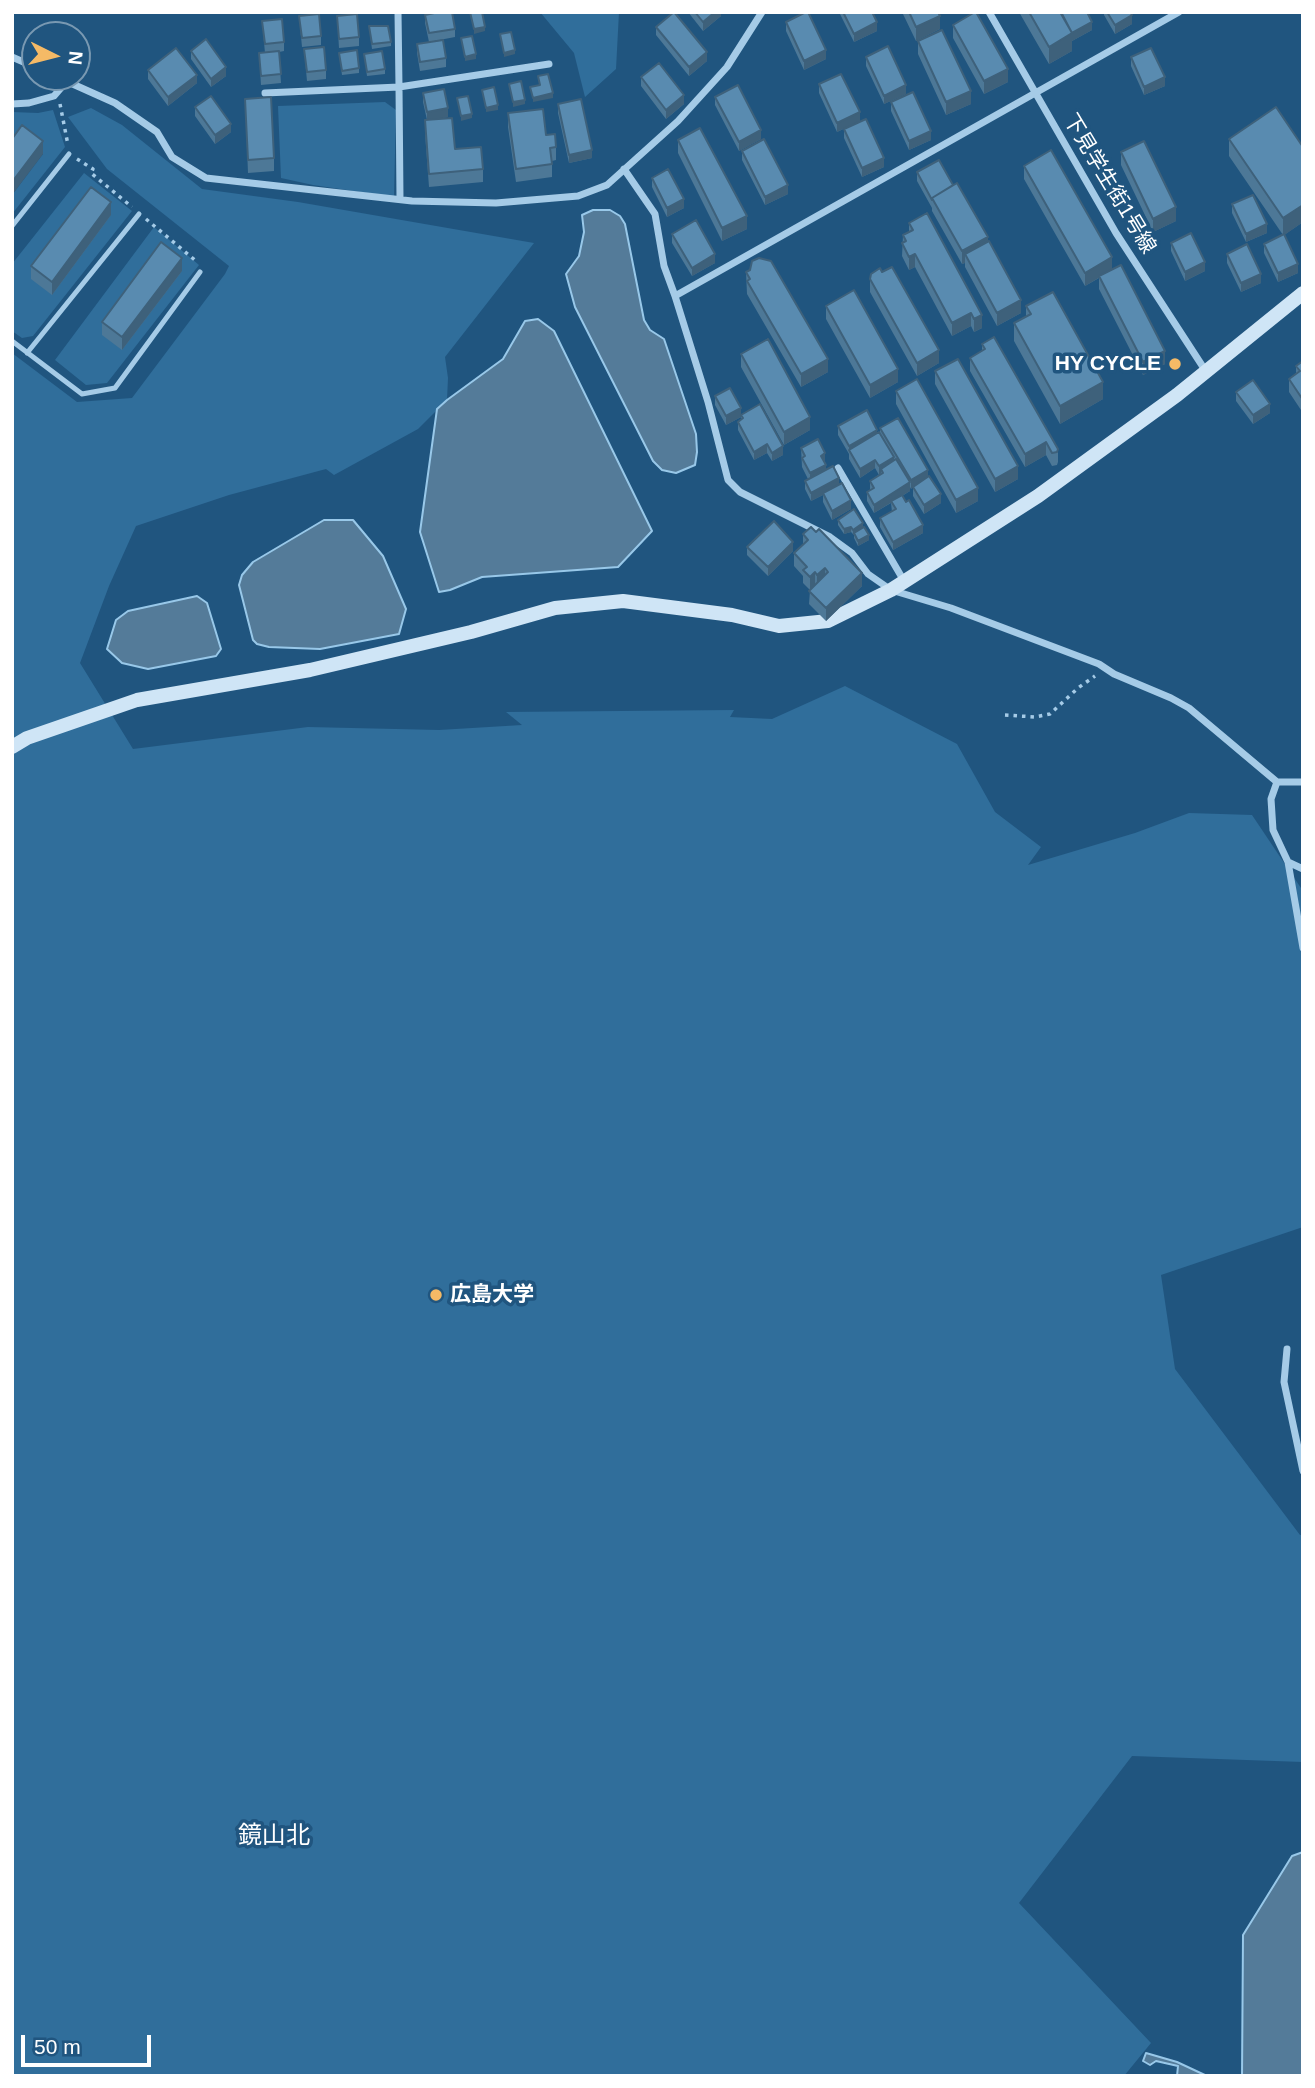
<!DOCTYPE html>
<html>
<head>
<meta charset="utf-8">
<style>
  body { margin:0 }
  #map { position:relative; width:1315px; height:2088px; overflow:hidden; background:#20557f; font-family:Arial,sans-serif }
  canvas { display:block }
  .frame { position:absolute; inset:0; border:14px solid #fff; pointer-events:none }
  .north { position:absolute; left:21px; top:21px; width:70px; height:70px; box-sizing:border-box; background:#20557f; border:2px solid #7999b2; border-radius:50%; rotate:96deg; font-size:19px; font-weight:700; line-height:28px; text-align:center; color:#fff }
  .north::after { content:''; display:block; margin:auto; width:24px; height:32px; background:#f5ba66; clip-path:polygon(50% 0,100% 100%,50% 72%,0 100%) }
  .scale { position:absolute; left:21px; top:2035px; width:130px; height:32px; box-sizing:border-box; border:4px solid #fff; border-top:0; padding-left:9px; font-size:21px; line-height:24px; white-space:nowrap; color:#fff; -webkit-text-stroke:5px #20557f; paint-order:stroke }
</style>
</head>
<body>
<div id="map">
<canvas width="1315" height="2088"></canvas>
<div class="frame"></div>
<div class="north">N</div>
<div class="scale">50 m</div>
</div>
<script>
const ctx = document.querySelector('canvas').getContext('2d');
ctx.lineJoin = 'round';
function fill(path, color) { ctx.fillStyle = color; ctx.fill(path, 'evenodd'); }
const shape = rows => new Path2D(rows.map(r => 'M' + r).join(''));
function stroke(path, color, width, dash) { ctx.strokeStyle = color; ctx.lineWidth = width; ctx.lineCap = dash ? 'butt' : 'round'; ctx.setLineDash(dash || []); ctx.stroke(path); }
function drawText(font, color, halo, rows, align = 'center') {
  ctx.font = font + ' Arial,"Noto Sans JP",sans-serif'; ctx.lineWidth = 7; ctx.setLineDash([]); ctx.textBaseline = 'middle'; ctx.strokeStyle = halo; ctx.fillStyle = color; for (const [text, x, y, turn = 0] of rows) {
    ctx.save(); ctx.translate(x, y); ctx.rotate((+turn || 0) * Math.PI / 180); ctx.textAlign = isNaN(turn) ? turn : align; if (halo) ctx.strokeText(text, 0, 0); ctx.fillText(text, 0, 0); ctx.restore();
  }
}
fill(shape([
  [540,12,619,12,616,69,585,97,574,53],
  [385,102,396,110,394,197,313,185,281,178,278,106],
  [91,108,122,125,202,189,298,202,534,243,445,357,448,378,447,400,418,429,334,475,326,469,229,495,136,526,109,586,80,663,133,749,308,727,439,730,522,725,506,712,734,710,730,717,772,719,845,686,957,744,995,812,1041,847,1028,865,1135,833,1189,813,1252,815,1303,891,1303,1227,1161,1275,1175,1369,1300,1535,1303,1535,1303,1762,1132,1756,1019,1903,1151,2043,1124,2076,12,2076,12,353,77,402,132,398,225,274,229,266,107,169,68,117],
  [53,110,65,147,12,214,12,195,43,154,12,152,12,112,38,113],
  [84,173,132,211,33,336,22,338,12,331,12,264],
  [154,227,199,265,107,383,86,385,55,360]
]), '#306e9b');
const water = shape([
  [593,210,610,210,620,216,625,224,644,320,650,330,664,339,696,434,697,452,695,465,676,473,662,470,653,461,575,307,566,274,579,256,584,232,582,215,593,210],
  [538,319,554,331,652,531,618,567,482,577,450,590,439,592,420,532,437,409,447,400,503,359,525,321,538,319],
  [324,520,353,520,383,556,406,609,399,634,320,649,269,647,257,644,253,640,239,585,242,575,253,562,324,520],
  [197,596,207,603,221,649,216,656,148,669,122,663,107,649,116,620,128,611,197,596],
  [1303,1852,1303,2076,1242,2076,1243,1935,1292,1856,1303,1852],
  [1146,2053,1177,2062,1207,2076,1177,2076,1178,2066,1156,2061,1150,2065,1143,2061,1146,2053]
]);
fill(water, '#547b99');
stroke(water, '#98c8e9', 2);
stroke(shape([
  [60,104,68,145],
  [77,159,93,169,91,173,132,207],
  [146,219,196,261],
  [1005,715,1035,717,1050,714,1078,688,1095,676]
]), '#a5cbe7', 3.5, [3.5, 5]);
stroke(shape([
  [12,226,69,154],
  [12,341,82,394,115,388,200,272],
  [27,353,139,214]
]), '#a5cbe7', 5);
stroke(shape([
  [989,12,1116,233,1205,370],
  [12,57,35,67],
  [57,77,115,103,157,132,172,157,206,178,412,201,496,203,578,196,607,185,678,121,727,67,762,12],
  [265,93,399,87,398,12],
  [12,104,29,103,54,96,67,81],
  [624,169,655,214,664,266,675,296,1179,12],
  [400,199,399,87,549,64],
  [675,296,708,402,728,480,740,492,830,537,852,553,868,574,891,590,951,608,1099,664,1114,674,1171,698,1189,708,1277,782,1303,782],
  [838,468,904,581],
  [1277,782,1271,799,1273,830,1288,862],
  [1303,869,1288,862,1303,948],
  [1287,1349,1284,1382,1303,1471]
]), '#a5cbe7', 7);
stroke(shape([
  [12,747,27,738,137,700,310,670,471,632,555,608,623,601,732,615,779,626,828,621,891,590,1038,496,1177,395,1303,293]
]), '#cfe5f6', 14);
fill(shape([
  [688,12,721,12,721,16,703,31],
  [839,12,872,12,877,31,854,42],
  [902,12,938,12,940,29,916,41],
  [1019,12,1060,12,1092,30,1072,41,1072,51,1049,64],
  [1104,12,1130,12,1132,24,1115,34,1104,15],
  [425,15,455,29,455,37,429,42,425,23],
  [299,16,321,36,321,45,302,47],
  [337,16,359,37,359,46,339,48],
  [262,21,284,42,284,51,279,52,281,83,261,85,259,53,265,53],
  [786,22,826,59,804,70,786,31],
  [953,25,1008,82,984,94,953,38],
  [369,26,391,42,391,46,372,49],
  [656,27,707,61,689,76,656,35],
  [918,41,971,104,946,115,918,54],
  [417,44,446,58,446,67,420,71,417,53],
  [304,49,326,70,326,79,307,81],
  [191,51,226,76,211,87,191,59],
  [339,53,359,68,359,73,342,75],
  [364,54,385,69,385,74,367,76],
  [866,57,906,94,884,104,866,66],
  [1131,57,1165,86,1144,95,1131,66],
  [148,70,197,83,168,106,148,79],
  [641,77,684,104,666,119,641,86],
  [819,84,860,121,837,132,819,93],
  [423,93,448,117,435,119,455,149,483,169,483,182,429,187,425,133,425,120,427,120,423,102],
  [715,97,761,139,739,151,715,105],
  [245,99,274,158,274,171,248,173],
  [891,102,931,140,909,150,891,111],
  [558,104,592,158,569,163,558,113],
  [195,107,231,132,215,144,195,116],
  [508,113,546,135,556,147,556,160,552,161,552,177,516,182,508,127],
  [844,129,884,167,862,177,844,138],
  [1229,139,1303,222,1284,235,1298,273,1278,282,1264,253,1264,244,1283,235,1229,156],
  [678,140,747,229,722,241,678,153],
  [742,151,788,194,765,205,742,160],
  [1121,152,1176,221,1153,232,1121,165],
  [1024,166,1112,269,1165,364,1143,375,1099,289,1099,278,1085,286,1024,179],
  [917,172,953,185,988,242,1021,313,997,326,965,267,965,263,962,264,932,211,932,208,917,181],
  [652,178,684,208,667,217,652,187],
  [1232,204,1267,233,1246,242,1232,213],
  [111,215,52,295,31,279,31,266],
  [909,223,982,328,974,332,971,326,952,336,915,267,909,270,902,256,903,235,909,232],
  [672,234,715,263,692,276,672,243],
  [1171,243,1205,271,1185,281,1171,251],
  [1227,254,1261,283,1241,292,1227,263],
  [182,271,122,350,102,335,102,322],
  [746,272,828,372,801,387,747,294],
  [870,279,939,363,917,376,870,292],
  [826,306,898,382,870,398,826,319],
  [1026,306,1103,399,1060,424,1014,341,1014,323,1026,316],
  [982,344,1058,449,1058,462,1057,465,1052,466,1046,455,1025,467,970,371,970,358,982,351],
  [741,354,810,430,784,445,741,367],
  [1303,361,1303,413,1289,392,1289,379,1296,373,1296,366],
  [935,371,1018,479,995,492,935,384],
  [896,391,978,501,956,513,896,404],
  [1236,392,1270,413,1253,424,1236,401],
  [715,396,741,417,726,425,715,405],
  [741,415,783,455,772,461,767,453,754,460,738,430,738,422,741,419],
  [838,426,880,434,880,428,928,477,941,503,924,514,913,496,913,487,911,489,910,487,910,491,902,496,923,533,893,550,880,527,880,518,892,512,891,503,874,513,867,501,867,492,870,491,870,481,881,473,879,475,875,468,860,478,849,459,849,454,838,435],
  [801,448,825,462,826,470,839,485,851,509,832,520,823,502,823,495,811,501,805,489,805,481,808,479,802,467],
  [838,520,863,528,869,540,858,546,854,538,854,535,851,532,844,534,838,525],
  [803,534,862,586,826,621,809,604,810,590,803,583,803,576,794,566,794,553,803,544],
  [747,547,793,551,768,576,747,555]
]), '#4d7897');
fill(shape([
  [715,12,721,12,721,16,703,31,703,22],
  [1132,15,1132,24,1115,34,1115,25],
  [940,16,940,29,916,41,916,27],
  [877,22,877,31,854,42,854,34],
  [1092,22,1092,30,1072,41,1072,33],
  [485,27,485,31,474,34,474,29],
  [1072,33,1072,51,1049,64,1049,47],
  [515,50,515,54,504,57,504,53],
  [826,50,826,59,804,70,804,61],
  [707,52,707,61,689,76,689,67],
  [476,54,476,59,465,61,465,57],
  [226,67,226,76,211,87,211,79],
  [1008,69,1008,82,984,94,984,81],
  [197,75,197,83,168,106,168,97],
  [1165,77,1165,86,1144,95,1144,87],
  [906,85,906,94,884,104,884,96],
  [971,91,971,104,946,115,946,102],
  [553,93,553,98,533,102,533,98],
  [684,95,684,104,666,119,666,110],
  [525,100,525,104,513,107,513,102],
  [498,105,498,110,486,112,486,108],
  [448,108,448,117,427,121,427,112],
  [860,112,860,121,837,132,837,123],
  [472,114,472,118,461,121,461,116],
  [231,124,231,132,215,144,215,135],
  [761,130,761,139,739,151,739,142],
  [931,131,931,140,909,150,909,141],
  [43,141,43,154,12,195,12,182],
  [592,150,592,158,569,163,569,155],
  [884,158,884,167,862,177,862,168],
  [788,185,788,194,765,205,765,197],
  [684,199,684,208,667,217,667,208],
  [111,202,111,215,52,295,52,282],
  [1303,205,1303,222,1283,236,1283,218],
  [1176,207,1176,221,1153,232,1153,219],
  [747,216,747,229,722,241,722,228],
  [1267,224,1267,233,1246,242,1246,234],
  [988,237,988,250,965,254,965,263,962,264,962,251],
  [715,254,715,263,692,276,692,268],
  [915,254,915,267,909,270,909,257],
  [1112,257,1112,270,1085,286,1085,273],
  [182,258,182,271,122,350,122,337],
  [1205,262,1205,271,1185,281,1185,272],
  [1298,264,1298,273,1278,282,1278,273],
  [1261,274,1261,283,1241,292,1241,283],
  [1021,300,1021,313,997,326,997,313],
  [971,313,971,326,952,336,952,323],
  [982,315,982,328,974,332,974,319],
  [939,350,939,363,917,376,917,363],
  [1165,351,1165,364,1143,375,1143,362],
  [828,359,828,372,801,387,801,374],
  [898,369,898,382,870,398,870,385],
  [1103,382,1103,399,1060,424,1060,406],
  [1270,404,1270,413,1253,424,1253,415],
  [741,408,741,417,726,425,726,416],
  [810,417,810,430,784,445,784,432],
  [877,430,877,438,849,451,849,446],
  [1046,442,1046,455,1025,467,1025,454],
  [767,444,767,453,754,460,754,452],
  [783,446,783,455,772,461,772,453],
  [825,453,825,462,821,464,821,456],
  [894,457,894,466,881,469,881,473,879,475,879,466],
  [875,460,875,468,860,478,860,469],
  [826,465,826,473,810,482,810,473],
  [1018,466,1018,479,995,492,995,479],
  [928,470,928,478,911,489,911,480],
  [839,478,839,487,823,493,823,495,811,501,811,493],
  [910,482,910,491,874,513,874,505],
  [978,488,978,501,956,513,956,500],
  [941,494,941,503,924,514,924,505],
  [851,500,851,509,832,520,832,511],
  [863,523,863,528,853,535,853,530],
  [923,525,923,533,893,550,893,542],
  [851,527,851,532,844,534,844,529],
  [869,535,869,540,858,546,858,541],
  [793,542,793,551,768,576,768,567],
  [825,568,825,581,817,588,817,575],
  [815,572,815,585,810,590,810,577],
  [862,573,862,586,826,621,826,608]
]), '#3e617b');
const building = shape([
  [439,12,452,12,455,29,429,33,425,15,439,12],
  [470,12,482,12,485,27,474,29,470,12],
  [674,12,707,52,689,67,656,27,674,12],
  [695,12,715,12,703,22,695,12],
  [806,12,808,12,826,50,804,61,786,22,806,12],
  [843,12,872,12,877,22,854,34,843,12],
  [909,12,938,12,940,16,916,27,909,12],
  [975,12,976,12,1008,69,984,81,953,25,975,12],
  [1029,12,1060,12,1072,33,1049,47,1029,12],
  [1061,12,1087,12,1092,22,1072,33,1061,12],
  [1107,12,1130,12,1132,15,1115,25,1107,12],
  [319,14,321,36,302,38,299,16,319,14],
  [357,14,359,37,339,39,337,16,357,14],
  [282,19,284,42,265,44,262,21,282,19],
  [369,26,388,26,391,42,372,44,369,26],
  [942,30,971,91,946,102,918,41,942,30],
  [511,32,515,50,504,53,500,34,511,32],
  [472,36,476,54,465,57,461,38,472,36],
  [206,39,226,67,211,79,191,51,206,39],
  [443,40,446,58,420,62,417,44,443,40],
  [888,46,906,85,884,96,866,57,888,46],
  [324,47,326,70,307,72,304,49,324,47],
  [176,48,197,75,168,97,148,70,176,48],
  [1151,48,1165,77,1144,87,1131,57,1151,48],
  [357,50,359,68,342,71,339,53,357,50],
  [279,51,281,74,261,76,259,53,279,51],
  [382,51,385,69,367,72,364,54,382,51],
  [659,63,684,95,666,110,641,77,659,63],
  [548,74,553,93,533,98,530,87,540,85,538,76,548,74],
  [841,74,860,112,837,123,819,84,841,74],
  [521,81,525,100,513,102,509,84,521,81],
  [738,85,761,130,739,142,715,97,738,85],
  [494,87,498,105,486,108,482,90,494,87],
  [444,89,448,108,427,112,423,93,444,89],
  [913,92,931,131,909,141,891,102,913,92],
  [211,96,231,124,215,135,195,107,211,96],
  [468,96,472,114,461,116,457,98,468,96],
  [271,97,274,158,248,160,245,99,271,97],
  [581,99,592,150,569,155,558,104,581,99],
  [1276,107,1303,147,1303,205,1283,218,1229,139,1276,107],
  [543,109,546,135,555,134,556,147,550,148,552,164,516,169,508,113,543,109],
  [452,118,455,149,481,147,483,169,429,174,425,120,452,118],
  [866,119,884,158,862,168,844,129,866,119],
  [22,125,43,141,12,182,12,139,22,125],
  [700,128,747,216,722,228,678,140,700,128],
  [764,139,788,185,765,197,742,151,764,139],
  [1144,141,1176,207,1153,219,1121,152,1144,141],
  [1051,150,1112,257,1085,273,1024,166,1051,150],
  [939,160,953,185,932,198,932,200,917,172,939,160],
  [668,169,684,199,667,208,652,178,668,169],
  [957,183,988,237,962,251,932,198,957,183],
  [91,187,111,202,52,282,31,266,91,187],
  [1253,195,1267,224,1246,234,1232,204,1253,195],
  [927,213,982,315,974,319,971,313,952,323,915,254,909,257,902,243,906,241,903,235,913,230,909,223,927,213],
  [696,220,715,254,692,268,672,234,696,220],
  [1191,233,1205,262,1185,272,1171,243,1191,233],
  [1284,234,1298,264,1278,273,1264,244,1284,234],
  [989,241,1021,300,997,313,965,254,989,241],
  [161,242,182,258,122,337,102,322,161,242],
  [1247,244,1261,274,1241,283,1227,254,1247,244],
  [759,258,771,261,828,359,801,374,747,281,750,279,746,272,750,270,752,261,759,258],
  [1121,265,1165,351,1143,362,1099,276,1121,265],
  [892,267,939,350,917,363,870,279,871,274,880,268,882,272,892,267],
  [854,290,898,369,870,385,826,306,854,290],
  [1053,292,1103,382,1060,406,1014,323,1031,314,1026,306,1053,292],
  [994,337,1058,449,1057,452,1052,453,1046,442,1025,454,970,358,985,349,982,344,994,337],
  [768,339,810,417,784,432,741,354,768,339],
  [958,359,1018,466,995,479,935,371,958,359],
  [1303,361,1303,400,1289,379,1300,371,1296,366,1303,361],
  [917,379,978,488,956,500,896,391,917,379],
  [1253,380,1270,404,1253,415,1236,392,1253,380],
  [730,388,741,408,726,416,715,396,730,388],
  [760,404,783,446,772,453,767,444,754,452,738,422,743,418,741,415,760,404],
  [867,410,877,430,849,446,838,426,867,410],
  [898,418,928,470,911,480,880,428,898,418],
  [879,432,894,457,879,466,875,460,860,469,849,450,879,432],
  [818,439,825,453,821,456,826,465,810,473,802,458,805,456,801,448,818,439],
  [896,459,910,482,874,505,867,492,874,488,870,481,883,473,881,469,896,459],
  [833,466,839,478,811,493,805,481,833,466],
  [929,476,941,494,924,505,913,487,929,476],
  [842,483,851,500,832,511,823,493,842,483],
  [902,495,906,502,909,500,923,525,893,542,880,518,896,509,891,501,902,495],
  [854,509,863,523,853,530,851,527,844,529,838,520,854,509],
  [774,521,793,542,768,567,747,547,774,521],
  [811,527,816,532,819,529,862,573,826,608,809,591,828,572,825,568,817,575,815,572,810,577,803,570,807,567,794,553,808,540,803,534,811,527],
  [864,527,869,535,858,541,854,533,864,527]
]);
fill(building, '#598bb0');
stroke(building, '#3e617b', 2);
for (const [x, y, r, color] of [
  [1175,364,7,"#f5ba66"],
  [436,1295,7,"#f5ba66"]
]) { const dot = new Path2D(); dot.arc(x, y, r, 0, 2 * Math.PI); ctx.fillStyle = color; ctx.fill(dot); stroke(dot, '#20557f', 2.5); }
drawText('21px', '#fff', '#20557f', [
  ["下見学生街1号線",1109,184,59]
]);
drawText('bold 21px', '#fff', '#20557f', [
  ["HY CYCLE",1161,364],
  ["広島大学",450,1295,"left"]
], 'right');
drawText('24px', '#fff', '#20557f', [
  ["鏡山北",274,1836]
]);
</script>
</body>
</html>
